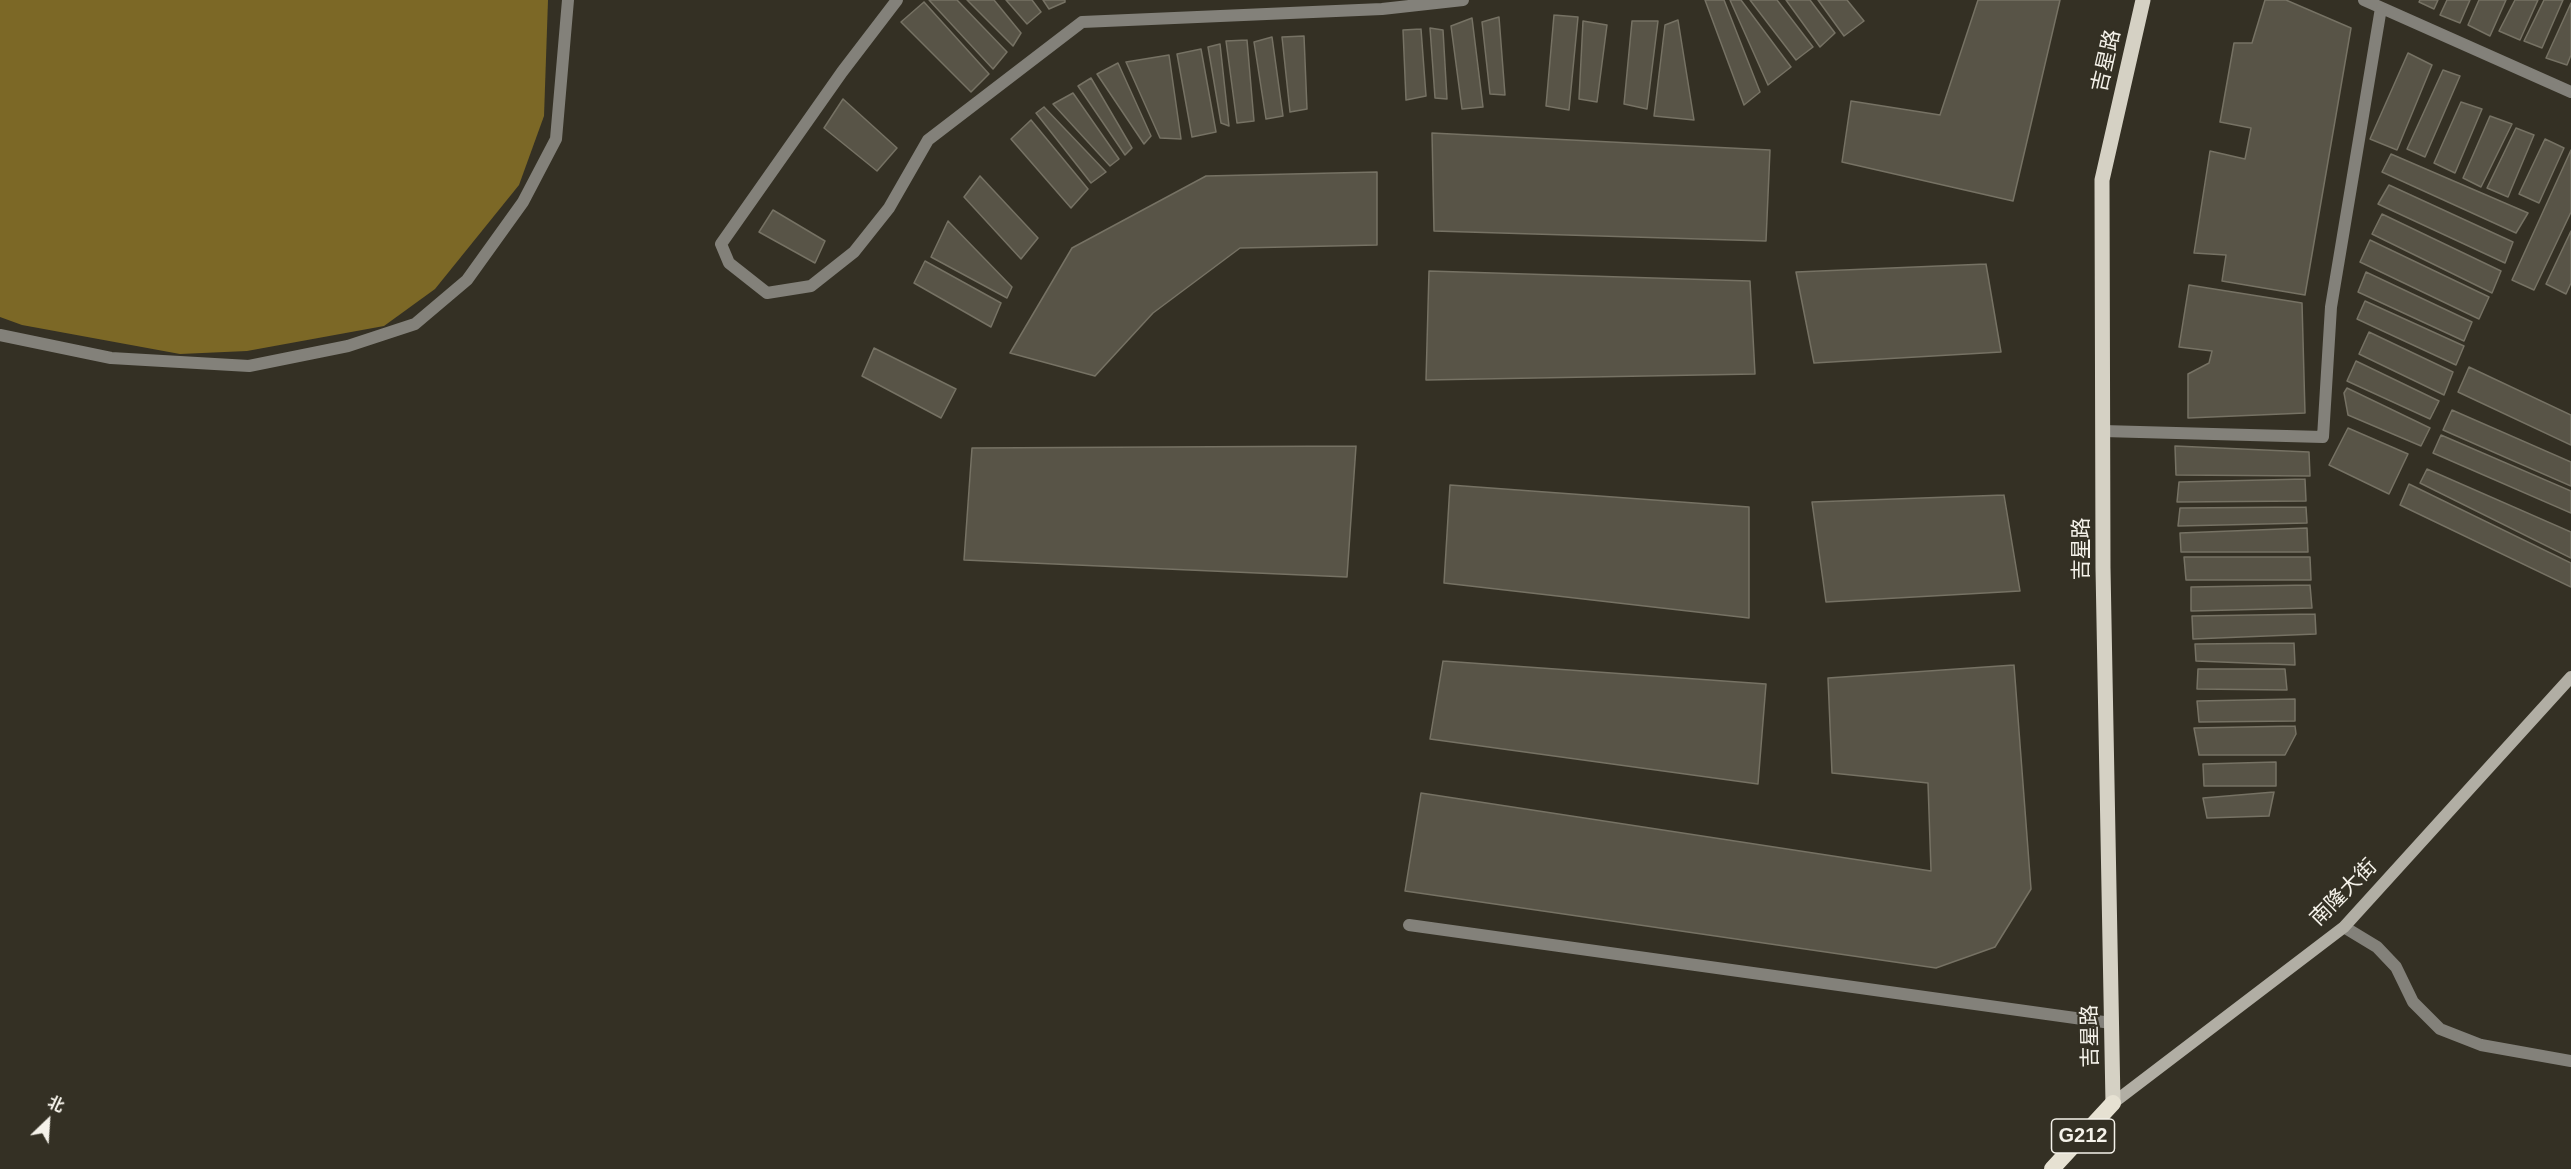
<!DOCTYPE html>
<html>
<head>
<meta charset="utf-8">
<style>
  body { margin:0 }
  #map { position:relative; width:2571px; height:1169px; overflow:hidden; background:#343024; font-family:Helvetica,"Noto Sans SC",sans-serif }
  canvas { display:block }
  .north { position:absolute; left:18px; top:1091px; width:60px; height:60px; -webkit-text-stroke:4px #343024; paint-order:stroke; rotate:25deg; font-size:16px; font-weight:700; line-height:24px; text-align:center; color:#f5f2ea }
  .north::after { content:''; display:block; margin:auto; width:21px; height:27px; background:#f5f2ea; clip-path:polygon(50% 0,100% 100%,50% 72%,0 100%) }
</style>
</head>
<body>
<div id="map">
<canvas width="2571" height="1169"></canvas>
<div class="north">北</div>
</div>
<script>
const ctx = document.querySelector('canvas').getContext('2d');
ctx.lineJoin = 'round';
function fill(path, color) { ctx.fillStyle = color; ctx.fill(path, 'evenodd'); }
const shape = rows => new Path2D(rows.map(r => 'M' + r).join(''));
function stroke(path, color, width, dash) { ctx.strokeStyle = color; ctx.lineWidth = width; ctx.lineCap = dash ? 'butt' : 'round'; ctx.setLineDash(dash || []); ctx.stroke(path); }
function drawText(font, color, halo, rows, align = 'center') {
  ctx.font = font + ' Helvetica,"Noto Sans SC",sans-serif'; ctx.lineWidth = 4.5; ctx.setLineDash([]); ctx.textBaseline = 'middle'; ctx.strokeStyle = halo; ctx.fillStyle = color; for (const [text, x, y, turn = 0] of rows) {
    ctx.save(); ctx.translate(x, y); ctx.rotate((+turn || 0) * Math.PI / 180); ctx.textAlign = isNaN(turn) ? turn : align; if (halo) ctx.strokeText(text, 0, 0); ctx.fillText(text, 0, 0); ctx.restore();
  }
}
fill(shape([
  [0,0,548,0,544,116,519,185,435,289,384,326,247,351,180,354,22,325,0,317]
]), '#7c6826');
const building = shape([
  [929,0,957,0,1007,52,993,69,929,0],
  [967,0,994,0,1021,33,1013,46,967,0],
  [1006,0,1032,0,1041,12,1027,24,1006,0],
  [1043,0,1065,0,1065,2,1049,9,1043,0],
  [1705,0,1724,0,1760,92,1744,105,1705,0],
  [1730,0,1741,0,1791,67,1768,85,1730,0],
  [1750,0,1777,0,1813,47,1796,60,1750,0],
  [1786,0,1810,0,1835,33,1820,47,1786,0],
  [1818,0,1847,0,1864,21,1844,36,1818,0],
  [1978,0,2060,0,2013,201,1842,162,1851,101,1940,115,1978,0],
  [2265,0,2286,0,2351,28,2305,295,2222,281,2226,255,2194,253,2210,151,2245,159,2251,128,2220,122,2234,43,2252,43,2265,0],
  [2420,0,2438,0,2434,9,2419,2,2420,0],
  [2447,0,2470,0,2460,23,2440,15,2447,0],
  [2479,0,2506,0,2490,36,2468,25,2479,0],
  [2515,0,2538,0,2520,40,2499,31,2515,0],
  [2544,0,2563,0,2542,48,2524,41,2544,0],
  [924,2,989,74,971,92,901,22,924,2],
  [2571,3,2571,55,2567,65,2546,58,2571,3],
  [1554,15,1578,17,1569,110,1546,106,1554,15],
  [1499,17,1505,95,1490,94,1482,22,1499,17],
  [1472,18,1483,107,1462,109,1451,26,1472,18],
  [1678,20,1694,120,1654,116,1665,25,1678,20],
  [1583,21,1607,25,1597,102,1579,99,1583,21],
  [1632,21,1658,21,1647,109,1624,104,1632,21],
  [1430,28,1443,30,1447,99,1435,98,1430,28],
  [1421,29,1426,96,1406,100,1403,30,1421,29],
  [1304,36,1307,109,1290,112,1282,37,1304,36],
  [1272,37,1283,116,1266,119,1254,42,1272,37],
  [1247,40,1254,121,1237,123,1226,41,1247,40],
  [1220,44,1229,126,1221,123,1208,47,1220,44],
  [1201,49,1216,132,1192,137,1177,54,1201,49],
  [2408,53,2432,65,2397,150,2370,139,2408,53],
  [1169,55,1181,139,1160,138,1126,62,1169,55],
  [1118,63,1151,136,1144,144,1097,74,1118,63],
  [2443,70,2460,76,2425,157,2407,149,2443,70],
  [1091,78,1132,148,1125,155,1078,86,1091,78],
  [1073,93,1119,159,1110,166,1053,104,1073,93],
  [843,99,897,148,877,171,824,128,843,99],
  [2461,102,2482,109,2455,173,2434,163,2461,102],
  [1044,107,1106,172,1091,183,1036,113,1044,107],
  [2490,116,2512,124,2481,187,2463,178,2490,116],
  [1031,120,1088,189,1071,208,1011,139,1031,120],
  [2516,128,2534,135,2508,197,2487,188,2516,128],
  [1432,133,1770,150,1766,241,1434,231,1432,133],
  [2545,139,2564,148,2539,203,2519,194,2545,139],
  [2571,150,2571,212,2534,290,2512,280,2571,150],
  [2391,154,2528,213,2516,233,2382,172,2391,154],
  [1377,172,1377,245,1240,248,1153,313,1095,376,1010,353,1072,248,1206,176,1377,172],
  [980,176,1038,238,1021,259,964,197,980,176],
  [2389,185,2513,242,2505,263,2378,204,2389,185],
  [773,210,825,241,815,263,759,232,773,210],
  [2382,214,2501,271,2492,293,2372,234,2382,214],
  [948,221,1012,287,1007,298,931,257,948,221],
  [2571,231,2571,283,2566,294,2546,284,2571,231],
  [2370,240,2489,297,2479,319,2360,262,2370,240],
  [925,261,1001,303,991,327,914,283,925,261],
  [1986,264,2001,352,1814,363,1796,272,1986,264],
  [1429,271,1750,281,1755,374,1426,380,1429,271],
  [2366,272,2472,322,2464,341,2358,292,2366,272],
  [2189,285,2302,303,2305,413,2188,418,2188,374,2209,363,2212,351,2179,347,2189,285],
  [2365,301,2464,346,2456,365,2357,319,2365,301],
  [2369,332,2453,372,2444,395,2359,354,2369,332],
  [874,348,956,389,941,418,862,376,874,348],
  [2356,361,2439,401,2430,419,2347,381,2356,361],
  [2469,367,2571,415,2571,445,2458,392,2469,367],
  [2347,388,2430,428,2421,446,2348,415,2344,393,2347,388],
  [2452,410,2571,462,2571,486,2443,430,2452,410],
  [2348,428,2408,454,2389,494,2329,465,2348,428],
  [2441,435,2571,491,2571,513,2433,453,2441,435],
  [1356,446,1347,577,964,560,972,448,1356,446],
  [2175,446,2309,452,2310,476,2176,475,2175,446],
  [2427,469,2571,532,2571,558,2420,483,2427,469],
  [2305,479,2306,501,2177,502,2179,482,2305,479],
  [2409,484,2571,563,2571,587,2400,505,2409,484],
  [1450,485,1749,507,1749,618,1444,583,1450,485],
  [2004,495,2020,591,1826,602,1812,502,2004,495],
  [2306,507,2307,523,2178,526,2180,508,2306,507],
  [2307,528,2308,552,2181,552,2180,533,2307,528],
  [2184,557,2310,557,2311,580,2186,580,2184,557],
  [2310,585,2312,608,2191,611,2191,587,2310,585],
  [2315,614,2316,634,2193,639,2192,616,2315,614],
  [2294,643,2295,665,2196,661,2195,644,2294,643],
  [1443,661,1766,684,1758,784,1430,739,1443,661],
  [2014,665,2031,889,1995,947,1936,968,1405,891,1421,793,1931,871,1928,783,1832,773,1828,678,2014,665],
  [2198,669,2285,669,2287,690,2197,689,2198,669],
  [2295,699,2295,721,2199,722,2197,701,2295,699],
  [2295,726,2296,734,2285,755,2199,755,2194,728,2295,726],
  [2276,762,2276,786,2204,786,2203,764,2276,762],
  [2274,792,2269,816,2207,818,2203,798,2274,792]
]);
fill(building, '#585447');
stroke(building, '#767264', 1.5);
stroke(shape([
  [897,0,842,72,721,244,729,263,767,293,811,286,854,252,889,208,928,140,1082,22,1382,9,1463,0],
  [2364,0,2571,92],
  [0,335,111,358,249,366,348,346,415,324,467,280,523,202,556,139,568,0],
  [2103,431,2323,437,2331,307,2381,8],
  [1409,925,2111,1023],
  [2344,927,2377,947,2396,967,2413,1002,2440,1029,2481,1045,2571,1061]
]), '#83817a', 12);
stroke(shape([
  [2113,1103,2344,927,2571,677]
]), '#b1aea4', 12);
stroke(shape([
  [2113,1103,2103,568,2102,180,2143,0]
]), '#d5d1c4', 15);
stroke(shape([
  [2052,1169,2113,1103]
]), '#e6e1d2', 16);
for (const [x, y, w] of [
  [2083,1136,63]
]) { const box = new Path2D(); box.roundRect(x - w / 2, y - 17, w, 34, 4.5); ctx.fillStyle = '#343024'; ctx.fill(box); stroke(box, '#f5f2ea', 1.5); }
drawText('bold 20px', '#f5f2ea', null, [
  ["G212",2083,1136]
]);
drawText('21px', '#f5f2ea', '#343024', [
  ["吉星路",2107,61,-77],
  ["吉星路",2082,549,-90],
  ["南隆大街",2344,893,-45],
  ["吉星路",2091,1036,-91]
]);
</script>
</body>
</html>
